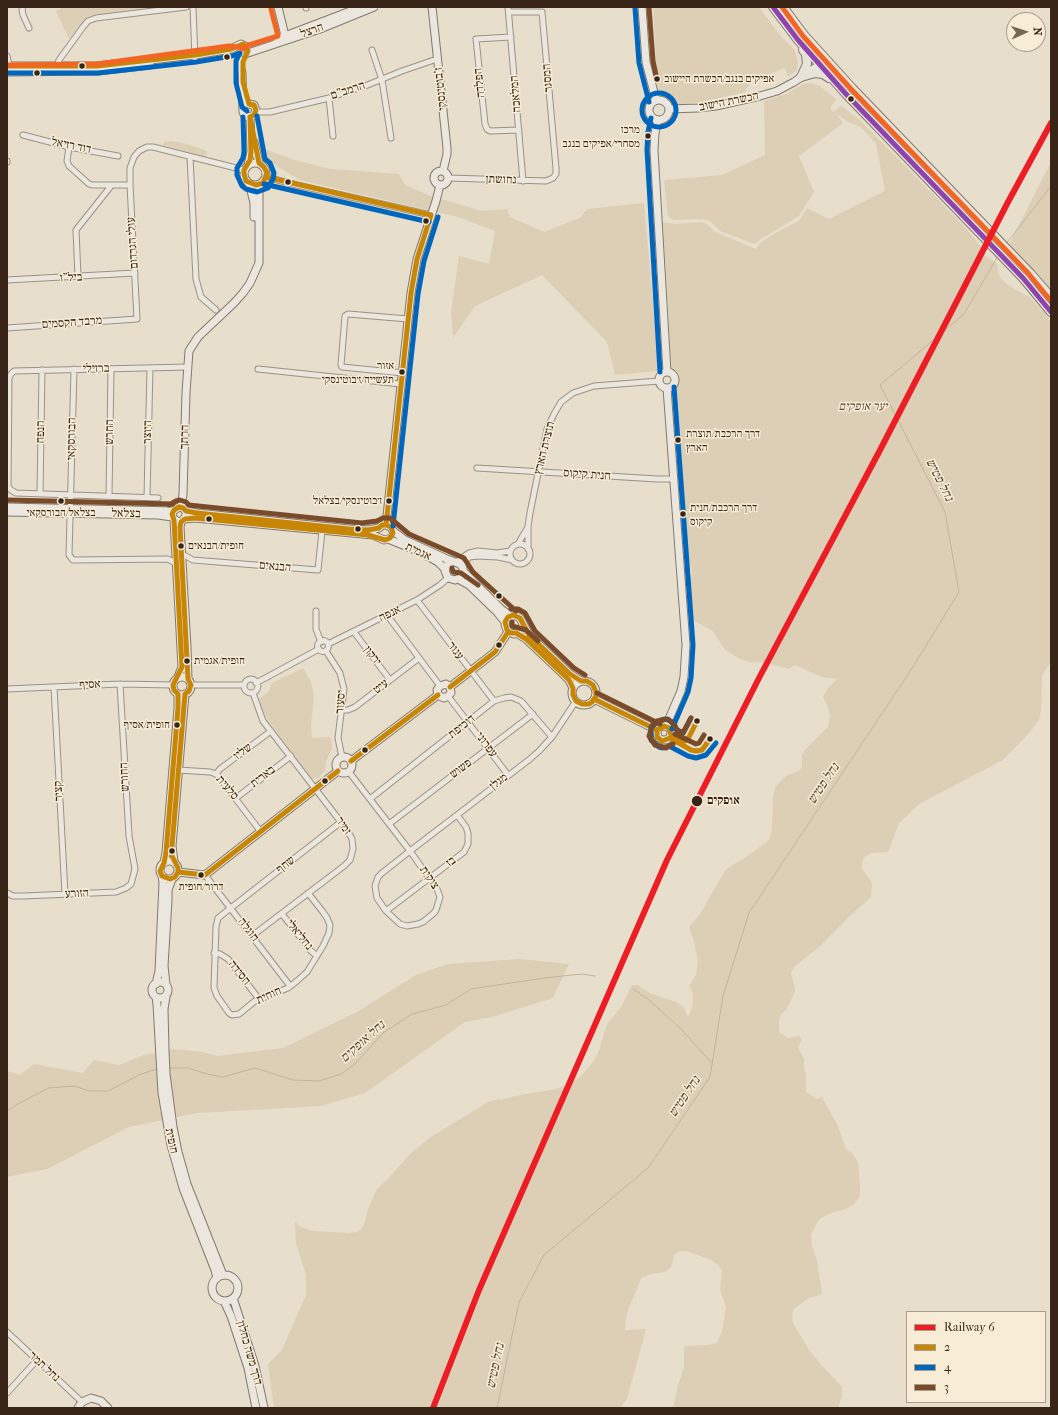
<!DOCTYPE html>
<html>
<head>
<meta charset="utf-8">
<style>
  body { margin:0 }
  #map { position:relative; width:1058px; height:1415px; overflow:hidden; background:#e7decb; font-family:"IM FELL French Canon",serif }
  canvas { display:block }
  .frame { position:absolute; inset:0; border:8px solid #392517; pointer-events:none }
  .legend { position:absolute; left:906px; top:1311px; width:140px; height:92px; box-sizing:border-box; background:#f7edd6; border:1px solid #ab9d8a; margin:0; padding:5px 7px; list-style:none; font-size:12px; color:#392517 }
  .legend li { display:flex; align-items:center; gap:8px; height:20px }
  .legend b { width:20px; border:1px solid #ab9d8a }
  .north { position:absolute; left:1006px; top:12px; width:40px; height:40px; box-sizing:border-box; background:#f7edd6; border:1px solid #ab9d8a; border-radius:50%; rotate:87deg; font-size:11px; font-weight:700; line-height:16px; text-align:center; color:#392517 }
  .north::after { content:''; display:block; margin:auto; width:14px; height:18px; background:#766656; clip-path:polygon(50% 0,100% 100%,50% 72%,0 100%) }
</style>
</head>
<body>
<div id="map">
<canvas width="1058" height="1415"></canvas>
<div class="frame"></div>
<ul class="legend">
<li><b style="height:5px;background:#ed1d26"></b>Railway 6</li>
<li><b style="height:5px;background:#c88606"></b>2</li>
<li><b style="height:5px;background:#0065bd"></b>4</li>
<li><b style="height:5px;background:#7a4b2a"></b>3</li>
</ul>
<div class="north">N</div>
</div>
<script>
const ctx = document.querySelector('canvas').getContext('2d');
ctx.lineJoin = 'round';
function fill(path, color) { ctx.fillStyle = color; ctx.fill(path, 'evenodd'); }
const shape = rows => new Path2D(rows.map(r => 'M' + r).join(''));
function stroke(path, color, width, dash) { ctx.strokeStyle = color; ctx.lineWidth = width; ctx.lineCap = dash ? 'butt' : 'round'; ctx.setLineDash(dash || []); ctx.stroke(path); }
function drawText(font, color, halo, rows, align = 'center') {
  ctx.font = font + ' "IM FELL French Canon","Frank Ruhl Libre",serif'; ctx.lineWidth = 3; ctx.setLineDash([]); ctx.textBaseline = 'middle'; ctx.strokeStyle = halo; ctx.fillStyle = color; for (const [text, x, y, turn = 0] of rows) {
    ctx.save(); ctx.translate(x, y); ctx.rotate((+turn || 0) * Math.PI / 180); ctx.textAlign = isNaN(turn) ? turn : align; if (halo) ctx.strokeText(text, 0, 0); ctx.fillText(text, 0, 0); ctx.restore();
  }
}
fill(shape([
  [64,7,154,7,88,16,69,39,56,11],
  [653,7,759,7,782,38,794,49,798,61,797,70,788,77,785,68,752,81,746,89,746,92,702,102,673,105,658,93],
  [811,83,820,86,836,99,830,108,833,112,841,106,859,119,965,227,982,248,984,255,997,264,999,275,1004,282,1011,287,1029,297,1044,312,1051,323,1051,661,1042,676,1041,710,1039,720,1030,732,1003,760,919,804,899,823,888,852,872,853,864,857,862,862,862,868,872,883,871,897,852,914,818,948,794,967,791,973,795,990,794,994,786,1010,781,1014,779,1021,779,1032,787,1038,799,1036,801,1038,802,1040,798,1047,804,1059,804,1068,806,1075,806,1092,817,1099,822,1097,837,1124,846,1149,852,1153,858,1162,860,1185,860,1194,859,1198,853,1205,846,1209,834,1212,821,1218,818,1221,811,1235,812,1246,817,1261,822,1294,809,1298,799,1305,793,1310,792,1314,793,1323,809,1350,823,1367,842,1387,842,1396,838,1408,673,1408,678,1386,684,1367,684,1347,687,1346,707,1345,717,1343,722,1331,726,1307,720,1289,722,1270,716,1263,709,1259,686,1251,679,1251,675,1254,671,1267,665,1272,650,1274,641,1278,629,1308,626,1318,625,1330,646,1329,627,1399,620,1408,274,1408,268,1364,282,1350,306,1295,306,1275,296,1243,295,1222,301,1227,313,1231,348,1233,357,1232,361,1229,365,1222,368,1209,377,1189,387,1180,411,1153,431,1137,488,1102,499,1099,501,1100,515,1096,556,1089,573,1082,582,1075,594,1061,600,1048,605,1030,608,1023,621,1007,632,985,637,985,652,994,676,1002,684,1008,688,1017,692,1008,693,998,692,991,689,986,696,975,698,962,695,945,689,927,700,914,726,869,748,856,769,840,772,828,773,797,776,786,786,776,799,771,802,767,802,755,805,750,828,727,830,716,828,707,823,697,828,688,837,679,822,677,795,665,789,669,766,663,750,662,740,659,725,650,713,631,693,620,687,615,685,597,692,574,690,564,678,534,676,442,663,222,675,224,702,222,707,224,715,232,756,249,760,243,779,231,799,221,807,208,829,219,885,191,876,144,861,127,850,123,835,113,843,123,799,156,814,192,799,216,761,239,755,244,720,231,711,222,704,219,673,220,668,216,664,180,722,175,765,155,764,101,786,94,803,84],
  [171,141,187,144,207,151,206,157,163,145,164,142],
  [261,148,295,160,330,169,399,174,405,185,428,195,482,211,507,209,510,217,544,232,580,218,587,209,644,203,659,371,615,375,607,342,542,275,475,306,453,338,451,312,459,256,489,264,495,231,458,217,300,180,262,157],
  [1051,162,1051,289,1009,245],
  [303,668,311,682,314,696,311,726,312,738,330,737,332,743,332,748,326,762,325,771,318,778,312,779,270,723,264,712,259,699,269,691,272,683],
  [519,959,569,964,553,998,492,1017,465,1022,365,1093,321,1106,197,1113,129,1127,47,1169,7,1177,7,1071,20,1075,34,1064,83,1073,94,1060,119,1065,144,1055,175,1049,202,1052,217,1056,283,1048,357,1012,416,975,448,964]
]), '#dccfb5');
stroke(shape([
  [1006,244,1051,186],
  [633,989,649,1000,680,1028,711,1062],
  [170,1068,188,1068,207,1074,223,1077,255,1068,293,1080,319,1081,341,1074,355,1064,383,1033,412,1014,446,1005,471,989,544,978,582,974,595,976],
  [7,1111,18,1104,48,1088,75,1086,89,1091,108,1091,141,1074,157,1069],
  [497,1408,519,1302,544,1255,648,1168,710,1077,723,996,749,913,911,670,959,592,945,512,880,385,964,314,998,256]
]), '#c3b49b', 1);
const street = shape([
  [23,7,22,10,23,15,29,28],
  [193,7,195,59],
  [306,7,306,8],
  [508,7,523,181],
  [511,37,476,39,485,124,487,129,490,131,519,130],
  [372,50,382,80,391,138],
  [7,56,10,69],
  [57,67,59,60,83,27,88,21,96,18,186,7],
  [329,98,333,136],
  [256,112,270,112,329,98,365,86,402,71,437,59],
  [23,135,69,147,118,156],
  [69,147,67,161,69,166,89,184,92,185,130,185],
  [190,157,196,279,201,297,216,310],
  [7,161,7,162],
  [266,177,297,185,431,215],
  [448,178,546,181,553,178,556,174,556,168,542,12,509,12],
  [78,277,76,230,111,186],
  [7,280,135,273],
  [7,328,137,319,130,185,130,168,134,157,139,151,147,147,153,147,244,170],
  [74,369,69,555,73,560,168,559,177,564],
  [258,369,401,384],
  [403,373,342,367,341,365,345,316,348,314,408,319],
  [477,468,657,479,674,479],
  [40,494,42,370],
  [109,496,111,369],
  [147,497,150,368],
  [158,498,16,493,11,490,8,487,9,378,11,374,14,371,188,367],
  [518,544,528,527],
  '510 554a10 10 0 1 1 20 0a10 10 0 1 1-20 0Z',
  [528,549,528,526,530,513,547,429,554,414,561,402,573,393,594,386,659,381],
  [182,554,193,560,318,570,322,531],
  [456,562,469,553,478,551,497,553,510,551],
  [462,566,469,557,478,556,498,557,512,560],
  [417,600,494,701],
  [316,611,316,629,321,642],
  [387,615,440,686],
  [354,632,390,680],
  '317.5 646a5.5 5.5 0 1 1 11 0a5.5 5.5 0 1 1-11 0Z',
  [328,644,417,600,440,585,448,578],
  [326,651,340,673,344,689,338,738,342,757],
  '244 686a7 7 0 1 1 14 0a7 7 0 1 1-14 0Z',
  [256,683,319,649],
  [191,685,244,685],
  [54,687,65,894],
  [7,689,120,684,173,685],
  [448,696,508,775],
  [341,710,348,710,355,707,419,658],
  [178,770,210,772,216,774,219,777,261,832],
  [349,772,410,851,437,889,440,897,436,910,434,913,423,922,418,924,407,926,400,924,386,911,377,898,375,886,378,877,382,873,410,851,457,815,530,759,539,751,552,737,576,701],
  [216,774,220,769,271,731],
  [236,798,291,756],
  [370,799,494,701,504,698,511,697,521,701,552,737],
  [389,824,533,714],
  [205,875,290,986],
  [7,893,13,896,24,896,116,892,126,888,131,884,135,869,129,836,120,684],
  [308,893,323,912,327,918,330,925,329,933,323,946,307,972,297,981,288,988,255,1001,239,1014,232,1015,229,1013,217,996,214,988,216,927,218,918,341,822],
  [386,911,464,852,468,844,468,833,466,827,457,815],
  [282,914,311,951,317,956],
  [252,936,344,866,350,860,353,849,352,839,347,830,263,721,253,693],
  [214,953,220,954,228,959,259,999],
  [7,1332,82,1402],
  [7,1393,37,1360]
]);
const secondary = shape([
  [278,7,286,40],
  [432,7,447,148,447,154,443,171],
  [642,7,646,62,656,100],
  [277,39,361,7],
  [248,53,320,29,374,7],
  [238,56,242,73,243,112,245,116,250,117],
  [7,66,97,66,195,55,231,49,241,44,247,47],
  [7,72,98,71,150,65],
  '649 110a10 10 0 1 1 20 0a10 10 0 1 1-20 0Z',
  [249,104,254,105,256,110,254,115,250,117],
  [669,109,698,108,716,106,760,96,777,91,794,82,827,60],
  [658,120,655,133,654,150,667,372],
  [254,142,259,163],
  '244 174a11 11 0 1 1 22 0a11 11 0 1 1-22 0Z',
  [248,165,251,152,250,117],
  '434 178a7 7 0 1 1 14 0a7 7 0 1 1-14 0Z',
  [249,183,254,203,254,217],
  '659 380a8 8 0 1 1 16 0a8 8 0 1 1-16 0Z',
  [7,507,173,511],
  [181,507,183,494,186,393,189,351,198,337,234,303,243,293,250,283,259,263,259,185],
  [186,511,186,516,182,521,178,522,173,518,172,514,173,511,179,507,183,508,186,511,197,513,349,529,368,530,379,528,382,525,386,525,391,527,393,531,405,540,447,559,460,564,463,568,463,574,460,578,455,580,448,578,445,571,447,565,452,562],
  [7,512,158,515,172,517],
  [185,519,195,518,373,535,384,540,388,539,418,551,438,562,445,569],
  [174,520,182,667,178,677],
  [181,522,180,527,187,647,188,679],
  [386,525,411,293,417,259,436,201,440,185],
  [463,571,501,609,511,616],
  [458,579,469,585,497,612,505,622],
  [523,625,520,631,514,634,508,632,505,625,506,619,511,616,516,616,520,618,529,635,570,674,581,681],
  [516,633,526,639,562,673,569,680,573,688],
  '173 686a9 9 0 1 1 18 0a9 9 0 1 1-18 0Z',
  '572 693a12 12 0 1 1 24 0a12 12 0 1 1-24 0Z',
  [450,687,495,652,508,632],
  [438,695,437,690,440,686,446,684,450,687],
  [438,695,444,698,448,696,451,693,450,687],
  [594,699,657,730],
  '657 733a7 7 0 1 1 14 0a7 7 0 1 1-14 0Z',
  [666,726,681,691,684,677,686,645,667,388],
  '336 765a8 8 0 1 1 16 0a8 8 0 1 1-16 0Z',
  [351,761,438,695],
  '160 870a9 9 0 1 1 18 0a9 9 0 1 1-18 0Z',
  [174,862,172,846,185,694],
  [164,863,166,852,178,708,178,694],
  [178,872,205,875,338,771],
  '152 990a8 8 0 1 1 16 0a8 8 0 1 1-16 0Z',
  [156,984,159,971,163,883,162,876],
  [166,984,164,966,168,900,168,890,172,879],
  [156,997,157,1004,162,1093,171,1145,183,1188,215,1270,217,1278],
  [166,997,164,1009,165,1050,166,1074,173,1127,178,1152,187,1184,223,1275],
  '212 1288a13 13 0 1 1 26 0a13 13 0 1 1-26 0Z',
  [233,1298,255,1366,264,1408],
  [224,1301,231,1316,248,1368,256,1408],
  [78,1408,82,1402,91,1398,101,1401,108,1408]
]);
const primary = shape([
  [773,7,798,40,846,94,1023,278,1051,312],
  [783,7,804,35,852,88,1030,273,1051,297],
  [801,77,807,64,806,54,803,50],
  [801,77,815,73,823,74,829,78]
]);
stroke(street, '#9a9286', 7);
stroke(secondary, '#81796e', 9);
stroke(primary, '#81796e', 10);
stroke(street, '#ebe7de', 5);
stroke(secondary, '#ebe7de', 7);
stroke(primary, '#e8e3d8', 8);
stroke(shape([
  [7,66,97,66,195,55,231,49,243,44,247,47,248,51,243,62,243,82,249,104,254,105,256,110,254,115,250,117],
  [250,117,259,163,264,167,267,173,263,183,256,185,246,181,244,174,244,170,250,160,251,152,250,117],
  [266,177,431,215],
  [179,507,183,508,186,511,197,513,349,529,368,530,379,528,382,525,386,525,391,527,393,533,390,538,385,540,368,535,195,518,185,519,181,522,180,527,188,679,191,685,189,691,185,694,172,846,172,856,178,868,178,872,175,877,170,879,162,876,160,871,164,863,166,852,178,708,178,694,174,690,173,685,182,667,174,520,172,514,174,510,179,507],
  [386,525,411,293,417,259,431,215],
  [513,615,520,618,529,635,570,674,581,681,587,681,593,685,596,692,596,696,592,702,589,704,582,704,576,701,573,695,573,688,569,680,526,639,516,633,510,633,507,630,505,622,508,617,513,615],
  [450,687,495,652,508,632],
  [594,699,657,730],
  [697,721,689,737,685,741,682,741,671,735,669,728,664,726,657,730,657,737,662,741,670,738,691,750,696,751,702,750,710,739],
  [351,761,438,695],
  [178,872,205,875,338,771]
]), '#c88606', 5);
stroke(shape([
  [635,8,639,63,649,102],
  [7,73,98,73,196,62,232,56,240,53,236,61,236,83,242,107,247,111],
  '642 110a17 17 0 1 1 34 0a17 17 0 1 1-34 0Z',
  [243,117,244,152,243,158,237,168,237,175,242,186,246,189,257,192,268,188,273,179,274,173,270,163,265,159,257,116],
  [651,118,648,132,647,150,660,372],
  [264,184,429,222],
  [393,526,418,294,424,261,438,217],
  [691,718,683,733,677,730,673,722,665,719,661,720,651,727,651,740,659,747,663,748,669,746,688,756,696,758,706,755,716,743],
  [672,729,688,692,691,678,693,645,674,387]
]), '#0065bd', 5);
stroke(shape([
  [649,7,653,61,657,80],
  [7,500,173,504],
  [169,505,176,501,180,500,186,502,189,505,198,506,362,523,377,521,383,518,390,518,409,534,464,558,473,572,516,611],
  [452,568,453,572,461,573,478,585],
  [511,609,518,609,525,613,535,631,574,668,585,675],
  [512,622,512,626,526,630,538,641],
  [597,693,660,724],
  [675,734,696,744,699,743,704,735],
  [673,744,666,748,655,745,649,736,653,724,657,721,668,719,675,726,677,730,683,733,691,718]
]), '#7a4b2a', 5);
stroke(shape([
  [782,7,803,36,851,89,1028,273,1051,301],
  [7,65,97,64,229,46,238,47,242,49,249,45,278,36,271,9]
]), '#f26522', 5);
stroke(shape([
  [773,7,798,40,846,94,1023,278,1051,312]
]), '#8e44ad', 5);
stroke(shape([
  [433,1408,479,1290,667,860,759,678,879,452,1008,202,1051,123]
]), '#ed1d26', 6);
for (const [x, y, r, color] of [
  [227,57,3.5,"#392517"],
  [82,66,3.5,"#392517"],
  [37,73,3.5,"#392517"],
  [657,79,3.5,"#392517"],
  [851,99,3.5,"#392517"],
  [648,136,3.5,"#392517"],
  [288,182,3.5,"#392517"],
  [426,221,3.5,"#392517"],
  [402,372,3.5,"#392517"],
  [678,440,3.5,"#392517"],
  [61,501,3.5,"#392517"],
  [389,501,3.5,"#392517"],
  [683,514,3.5,"#392517"],
  [209,519,3.5,"#392517"],
  [358,529,3.5,"#392517"],
  [181,546,3.5,"#392517"],
  [499,596,3.5,"#392517"],
  [499,645,3.5,"#392517"],
  [187,661,3.5,"#392517"],
  [697,721,3.5,"#392517"],
  [177,725,3.5,"#392517"],
  [710,739,3.5,"#392517"],
  [365,750,3.5,"#392517"],
  [325,781,3.5,"#392517"],
  [697,801,6,"#392517"],
  [172,851,3.5,"#392517"],
  [201,875,3.5,"#392517"]
]) { const dot = new Path2D(); dot.arc(x, y, r, 0, 2 * Math.PI); ctx.fillStyle = color; ctx.fill(dot); stroke(dot, '#f7edd6', 1.5); }
drawText('11px', '#392517', '#f7edd6', [
  ["אפיקים בנגב/הכשרת היישוב",664,79],
  ["מרכז",640,130,"right"],
  ["מסחרי/אפיקים בנגב",640,144,"right"],
  ["אזור",394,366,"right"],
  ["תעשייה/ז׳בוטינסקי",394,380,"right"],
  ["דרך הרכבת/תוצרת",686,434],
  ["הארץ",686,448],
  ["ז׳בוטינסקי/בצלאל",382,501,"right"],
  ["דרך הרכבת/חנית",690,508],
  ["קיקוס",690,522],
  ["בצלאל/הבורסקאי",61,513,"center"],
  ["חופית/הבנאים",188,546],
  ["חופית/אגמית",194,661],
  ["חופית/אסיף",170,725,"right"],
  ["דרור/חופית",201,887,"center"]
], 'left');
drawText('12px', '#392517', '#f7edd6', [
  ["הרצל",312,31,-20],
  ["המסגר",548,78,-95],
  ["הפלדה",480,83,-96],
  ["ז'בוטינסקי",441,89,-96],
  ["הרמב\"ם",348,91,-18],
  ["המלאכה",516,94,-95],
  ["הכשרת הישוב",729,102,-11],
  ["דוד רזיאל",71,146,12],
  ["נחושתן",501,180,2],
  ["עולי הגרדום",133,243,-94],
  ["ביל\"ו",71,278,-3],
  ["מרבד הקסמים",72,323,-4],
  ["ברזילי",96,369,-1],
  ["הנפח",41,432,-89],
  ["החרש",110,432,-89],
  ["היוצר",148,432,-89],
  ["הרתך",185,437,-88],
  ["הבורסקאי",72,439,-89],
  ["תוצרת הארץ",545,448,-76],
  ["חנית קיקוס",587,475,4],
  ["בצלאל",126,514,1],
  ["אגמית",418,552,25],
  ["הבנאים",275,567,5],
  ["אנפה",390,614,-26],
  ["עגור",455,651,53],
  ["ירקון",372,656,52],
  ["אסיף",90,685,-3],
  ["עיט",381,687,-38],
  ["יסעור",341,702,-85],
  ["דוכיפת",462,727,-38],
  ["עפרוני",486,745,53],
  ["שליו",243,752,-36],
  ["פשוש",461,769,-37],
  ["החורש",125,777,-93],
  ["בארית",263,777,-37],
  ["מגלן",499,782,-38],
  ["סלעית",227,788,50],
  ["קציר",59,791,-93],
  ["זמיר",343,826,56],
  ["בז",451,862,-36],
  ["שחף",286,865,-38],
  ["צוקית",429,878,56],
  ["הזורע",77,894,-3],
  ["חוגלה",248,930,53],
  ["נחליאלי",299,935,51],
  ["חסידה",239,973,51],
  ["חוחית",269,996,-24],
  ["חופית",171,1141,78],
  ["דרך משה כחלון",249,1353,74],
  ["נחל תמר",44,1367,43]
]);
drawText('italic 12px', '#604c3a', '#f7edd6', [
  ["יער אופקים",863,407]
]);
drawText('bold 12px', '#392517', '#f7edd6', [
  ["אופקים",707,801]
], 'left');
drawText('italic 13px', '#5e4a39', '#f7edd6', [
  ["נחל פטיש",939,480,63],
  ["נחל פטיש",824,784,-56],
  ["נחל אופקים",363,1042,-42],
  ["נחל פטיש",685,1097,-56],
  ["נחל פטיש",496,1366,-78]
]);
</script>
</body>
</html>
